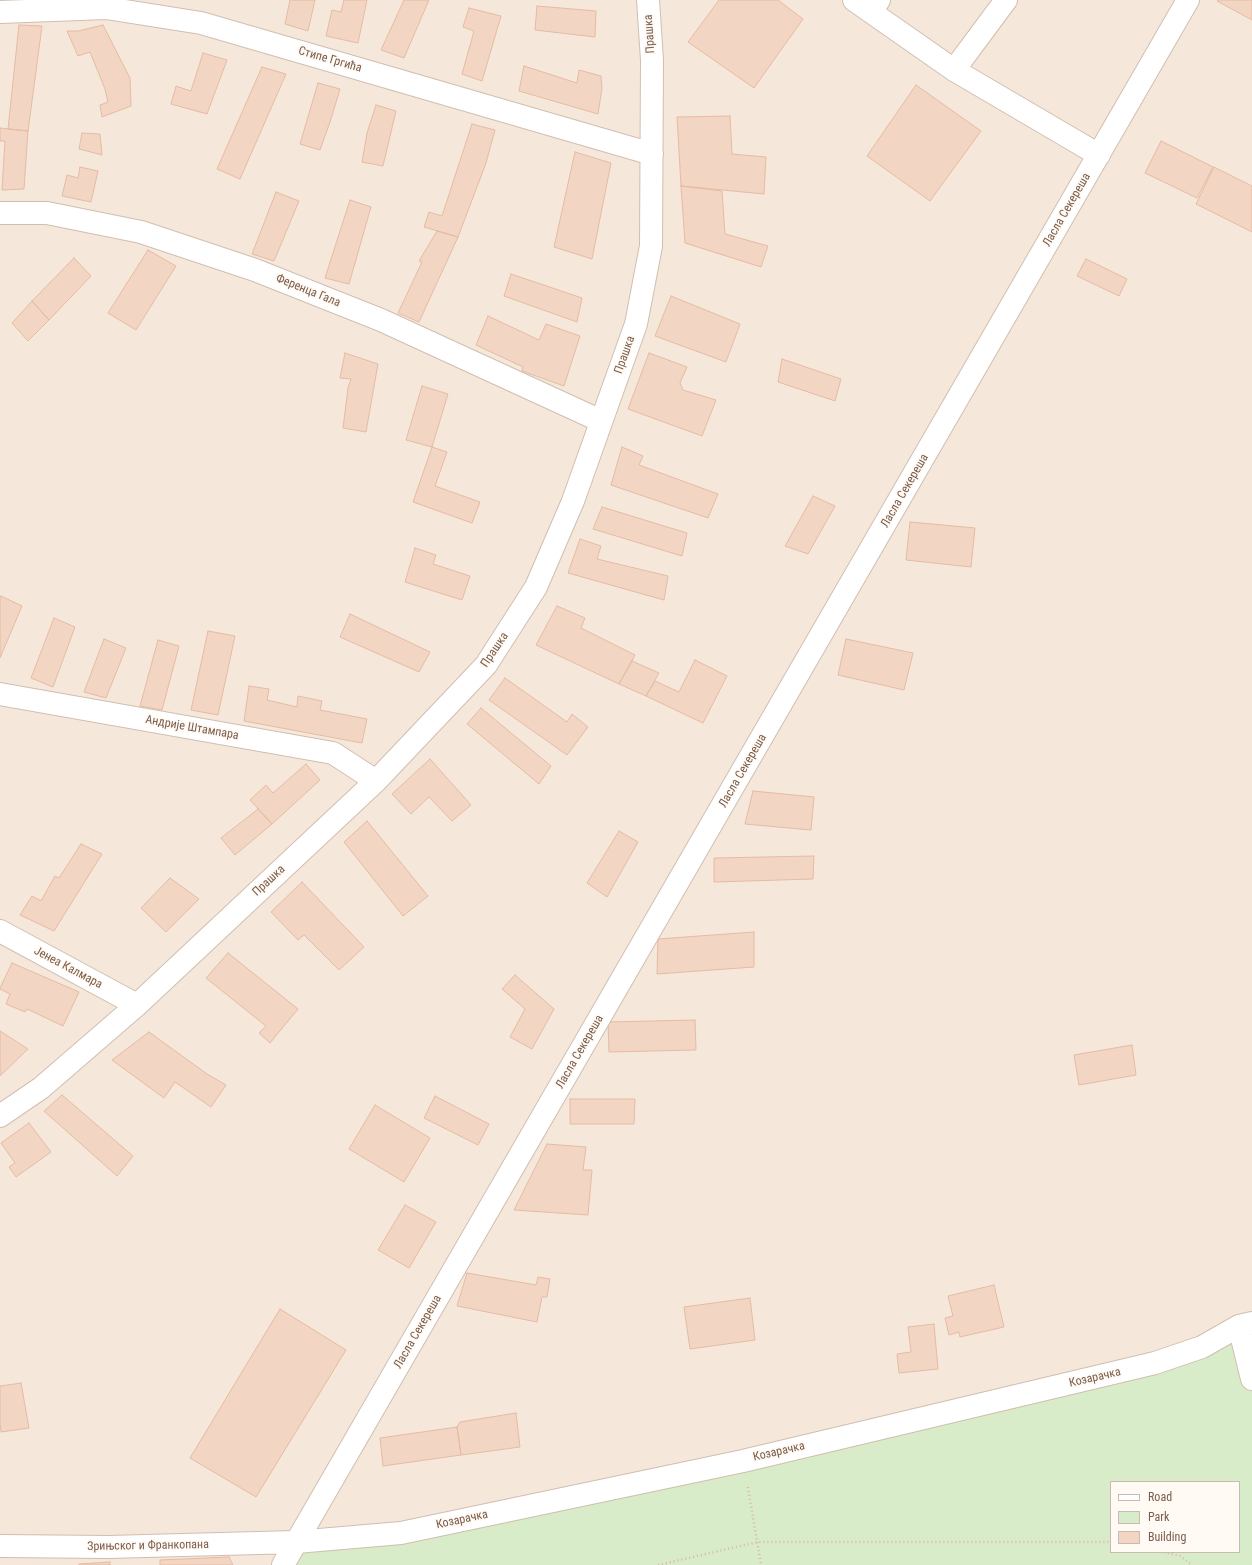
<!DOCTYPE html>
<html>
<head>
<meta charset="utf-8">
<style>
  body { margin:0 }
  #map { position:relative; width:1252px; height:1565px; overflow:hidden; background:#fdf6ec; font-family:"Roboto Condensed",sans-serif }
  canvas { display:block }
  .legend { position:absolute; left:1110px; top:1481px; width:130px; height:72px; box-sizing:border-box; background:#fffaf3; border:1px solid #cabbb1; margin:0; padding:5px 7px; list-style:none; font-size:12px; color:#7a5c4d }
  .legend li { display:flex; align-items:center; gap:8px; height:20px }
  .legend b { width:20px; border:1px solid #cabbb1 }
</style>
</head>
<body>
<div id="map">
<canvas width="1252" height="1565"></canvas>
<ul class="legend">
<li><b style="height:5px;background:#fff"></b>Road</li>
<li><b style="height:11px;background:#d8ecc9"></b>Park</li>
<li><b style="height:11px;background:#f3d5c3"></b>Building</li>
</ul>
</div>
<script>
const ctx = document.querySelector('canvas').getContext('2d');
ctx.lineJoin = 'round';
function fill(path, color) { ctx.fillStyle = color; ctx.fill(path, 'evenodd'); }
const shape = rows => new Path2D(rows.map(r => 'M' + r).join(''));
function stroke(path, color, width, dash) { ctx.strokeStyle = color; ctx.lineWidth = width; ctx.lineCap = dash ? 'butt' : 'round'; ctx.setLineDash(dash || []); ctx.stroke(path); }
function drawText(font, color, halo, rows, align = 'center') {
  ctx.font = font + ' "Roboto Condensed",sans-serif'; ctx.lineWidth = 3.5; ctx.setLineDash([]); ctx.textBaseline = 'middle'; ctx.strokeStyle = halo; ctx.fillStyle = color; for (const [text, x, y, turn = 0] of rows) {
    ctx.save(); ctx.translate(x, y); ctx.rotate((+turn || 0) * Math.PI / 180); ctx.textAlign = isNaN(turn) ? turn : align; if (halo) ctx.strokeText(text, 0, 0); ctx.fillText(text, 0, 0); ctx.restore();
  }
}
fill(shape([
  [0,0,1252,0,1252,1565,0,1565],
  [1111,1482,1239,1482,1239,1552,1111,1552]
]), '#f5e8da');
fill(shape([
  [1239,1326,1252,1370,1252,1565,283,1565,296,1542,401,1533,1155,1363],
  [1111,1482,1239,1482,1239,1552,1111,1552]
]), '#d8ecc9');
const building = shape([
  [290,0,315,0,308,31,285,24,290,0],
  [344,0,367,0,358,43,326,36,332,10,341,12,344,0],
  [404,0,429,0,404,58,381,50,404,0],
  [719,0,778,0,803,19,754,88,688,42,719,0],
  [1218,0,1252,0,1252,20,1217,1,1218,0],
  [537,6,596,11,595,37,535,30,537,6],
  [469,8,501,16,482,81,462,74,474,31,463,27,469,8],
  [19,25,42,26,28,131,8,129,19,25],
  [103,25,130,78,131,106,102,117,100,105,108,102,105,89,90,52,78,56,67,31,78,31,103,25],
  [203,53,227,60,207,114,171,104,176,86,191,91,203,53],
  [524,66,577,83,579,70,601,76,602,88,598,114,519,91,524,66],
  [262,67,286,74,240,179,217,169,262,67],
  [318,83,340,89,330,122,320,150,300,144,318,83],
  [916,85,981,131,930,201,867,156,916,85],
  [376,105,396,111,383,166,362,162,367,133,376,105],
  [730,116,732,154,766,157,764,194,681,186,677,117,730,116],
  [472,124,495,130,486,163,458,237,424,227,429,212,442,216,472,124],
  [0,128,28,131,24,189,2,190,5,141,0,141,0,128],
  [82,133,100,134,102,155,79,149,82,133],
  [1161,141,1213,167,1197,198,1145,173,1161,141],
  [575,152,611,163,592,259,554,247,575,152],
  [80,167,98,171,91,202,62,196,67,175,78,178,80,167],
  [1214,167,1252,186,1252,232,1196,204,1214,167],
  [681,186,722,191,725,234,768,246,761,267,685,243,681,186],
  [276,192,299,201,274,261,252,254,276,192],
  [350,200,371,207,349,284,325,278,350,200],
  [437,231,458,237,419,322,398,313,422,262,419,261,437,231],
  [148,250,176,266,136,330,108,313,148,250],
  [74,258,91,276,49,320,32,301,74,258],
  [1086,259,1127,279,1119,296,1077,276,1086,259],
  [511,274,582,298,577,322,504,296,511,274],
  [671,296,740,324,726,362,655,336,671,296],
  [32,301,49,320,28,341,12,323,32,301],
  [488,316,539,340,546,324,580,336,564,386,522,371,523,367,476,345,488,316],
  [345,353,378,364,366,432,343,428,348,388,351,379,340,378,345,353],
  [649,353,687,367,680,383,683,390,716,400,702,436,628,409,649,353],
  [782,359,841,379,835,401,778,382,782,359],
  [422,386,448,394,432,447,406,440,422,386],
  [432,447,447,452,435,486,480,502,472,523,413,502,432,447],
  [622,447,643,456,639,465,718,494,708,518,611,485,622,447],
  [813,496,835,506,808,554,785,546,813,496],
  [602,507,687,533,682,556,593,529,602,507],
  [910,522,975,528,971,567,906,560,910,522],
  [580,539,601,546,597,559,668,576,664,600,568,573,580,539],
  [415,548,436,555,433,564,470,576,462,600,405,582,415,548],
  [1,596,22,606,0,658,0,598,1,596],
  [557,606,585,618,581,628,635,655,619,684,536,645,557,606],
  [350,614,430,652,419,672,340,637,350,614],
  [54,618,75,627,53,687,31,678,54,618],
  [208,631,235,636,218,715,191,710,208,631],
  [104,639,126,648,106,698,84,692,104,639],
  [846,639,913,653,904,690,838,675,846,639],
  [158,640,179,646,162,710,140,706,158,640],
  [695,660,727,676,703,723,646,696,655,681,679,692,695,660],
  [632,661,659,673,646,696,619,684,632,661],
  [505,678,567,722,572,714,588,727,567,755,489,700,505,678],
  [249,686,269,689,267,700,297,707,298,696,322,701,320,710,367,719,362,743,244,721,249,686],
  [481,708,551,766,539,784,467,724,481,708],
  [430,759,471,805,452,821,429,797,411,814,392,794,430,759],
  [306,764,320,780,272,824,250,800,266,785,273,793,306,764],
  [753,791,814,797,811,830,745,824,753,791],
  [258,809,272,824,235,855,221,838,258,809],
  [367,821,428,896,403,916,344,842,367,821],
  [619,831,638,842,607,897,587,883,619,831],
  [81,844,102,854,54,931,20,915,32,896,41,901,55,876,59,878,81,844],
  [814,856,813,879,714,882,714,858,814,856],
  [170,878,199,899,166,932,141,908,170,878],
  [302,882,364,947,339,970,304,935,298,940,271,912,302,882],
  [754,932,754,967,657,974,658,939,754,932],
  [228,953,298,1009,270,1043,259,1033,266,1026,206,978,228,953],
  [12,963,79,992,63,1026,27,1009,25,1012,6,1004,10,994,0,989,0,988,12,963],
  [515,975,554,1009,532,1049,510,1037,525,1009,502,989,515,975],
  [695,1020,696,1050,609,1052,608,1022,695,1020],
  [0,1031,28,1049,0,1076,0,1031],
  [149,1032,207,1074,226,1085,211,1107,175,1082,164,1098,112,1060,149,1032],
  [1132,1045,1136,1075,1079,1085,1074,1055,1132,1045],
  [62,1095,133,1156,117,1176,44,1111,62,1095],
  [435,1096,489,1124,478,1145,424,1118,435,1096],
  [570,1099,635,1099,634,1124,570,1124,570,1099],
  [375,1105,430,1138,404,1182,349,1149,375,1105],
  [29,1123,51,1152,16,1177,9,1167,15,1163,1,1143,29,1123],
  [547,1144,586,1147,583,1170,592,1170,588,1215,514,1210,547,1144],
  [405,1205,436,1222,409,1268,378,1250,405,1205],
  [467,1273,536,1285,538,1277,550,1279,547,1297,542,1297,537,1322,457,1306,467,1273],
  [994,1285,1004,1327,960,1337,959,1332,949,1335,945,1318,953,1316,948,1296,994,1285],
  [750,1298,755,1340,690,1349,684,1307,750,1298],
  [280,1309,346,1350,256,1497,190,1458,280,1309],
  [934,1324,938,1369,899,1373,897,1354,911,1352,908,1327,934,1324],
  [21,1383,29,1428,1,1432,0,1423,0,1386,21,1383],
  [516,1413,520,1447,461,1455,457,1427,460,1422,516,1413],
  [457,1427,461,1455,383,1466,380,1438,457,1427],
  [229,1557,233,1565,160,1565,160,1560,229,1557],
  [110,1562,110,1565,79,1565,79,1564,110,1562]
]);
fill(building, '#f3d5c3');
stroke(building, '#e6bba3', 1);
const minor = shape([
  [854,0,871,12],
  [879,0,871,12,954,70,1006,0],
  [0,12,106,8,201,23,652,154],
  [954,70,1099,155],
  [0,213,47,213,141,232,255,270,381,320,601,421],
  [0,694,333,753,376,781],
  [0,931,137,1005],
  [0,1116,41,1088,137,1005,376,781,486,665,536,587,573,501,636,324,651,246,652,60,648,0],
  [1239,1326,1252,1379],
  [0,1546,108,1547,296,1542,401,1533,743,1461,1155,1363,1202,1347,1239,1326,1252,1323],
  [283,1565,1188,0]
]);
stroke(minor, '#d1beb0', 24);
stroke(shape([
  [748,1487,761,1565],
  [1164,1552,1180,1556,1192,1565],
  [658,1565,758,1542,1111,1542]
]), '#d9b8a5', 2.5, [1, 3]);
stroke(minor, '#fff', 22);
drawText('12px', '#7a5c4d', '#fffaf3', [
  ["Прашка",650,34,-94],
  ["Стипе Гргића",330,60,16],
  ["Ласла Секереша",1067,210,-60],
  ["Ференца Гала",308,291,22],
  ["Прашка",625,355,-70],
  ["Ласла Секереша",905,491,-60],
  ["Прашка",495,650,-56],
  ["Андрије Штампара",192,728,10],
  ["Ласла Секереша",743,771,-60],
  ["Прашка",269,881,-43],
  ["Јенеа Калмара",68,968,28],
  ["Ласла Секереша",580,1052,-60],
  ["Ласла Секереша",418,1332,-60],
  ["Козарачка",1095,1378,-13],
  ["Козарачка",779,1452,-13],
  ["Козарачка",462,1520,-12],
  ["Зрињског и Франкопана",148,1546,-1]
]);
</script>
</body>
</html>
